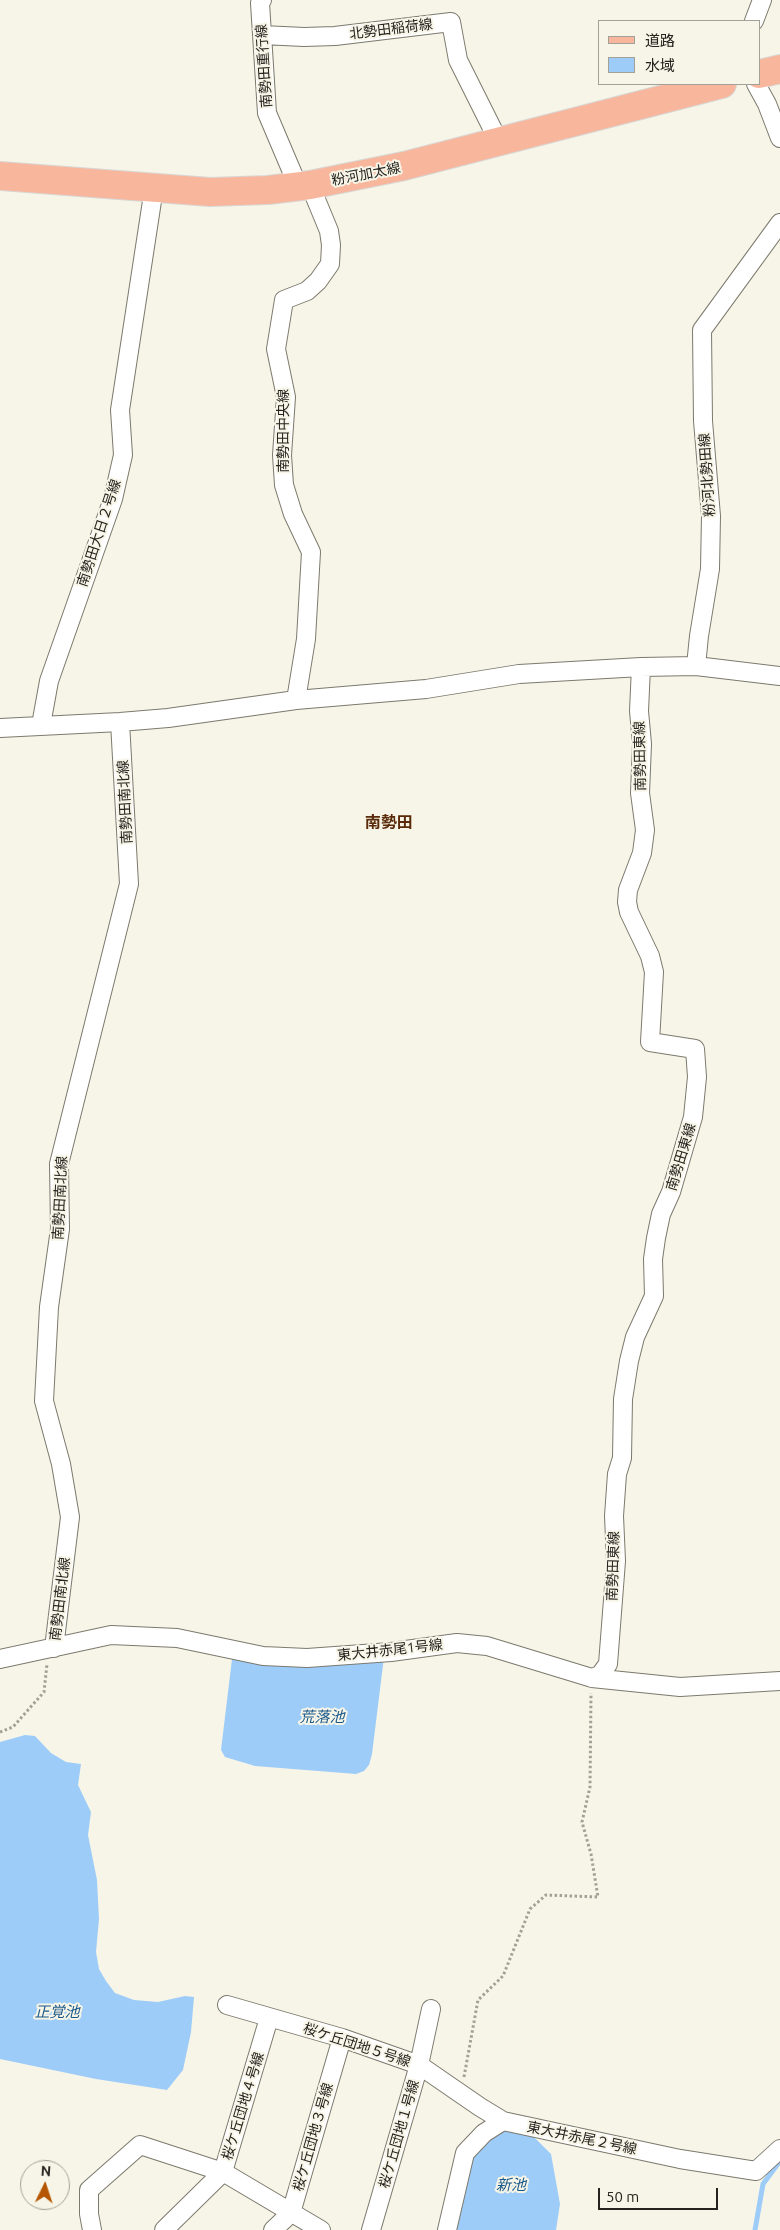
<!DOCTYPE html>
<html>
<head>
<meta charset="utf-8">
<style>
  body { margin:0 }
  #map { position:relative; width:780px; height:2230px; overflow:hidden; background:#f7f5e7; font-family:Ubuntu,"Noto Sans JP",sans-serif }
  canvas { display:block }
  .legend { position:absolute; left:598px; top:20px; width:162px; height:65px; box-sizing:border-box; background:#f7f5e7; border:1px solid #a3a197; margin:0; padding:6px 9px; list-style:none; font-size:15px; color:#24231e }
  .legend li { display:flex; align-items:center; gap:10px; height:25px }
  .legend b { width:25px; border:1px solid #a3a197 }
  .north { position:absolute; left:20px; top:2160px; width:50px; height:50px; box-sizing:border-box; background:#f7f5e7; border:1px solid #a3a197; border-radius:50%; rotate:4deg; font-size:14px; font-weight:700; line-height:20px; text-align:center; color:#24231e }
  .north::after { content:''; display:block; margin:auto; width:18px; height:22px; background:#b45603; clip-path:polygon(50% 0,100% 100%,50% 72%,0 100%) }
  .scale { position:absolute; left:598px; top:2188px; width:120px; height:22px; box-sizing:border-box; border:2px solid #24231e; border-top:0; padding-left:6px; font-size:15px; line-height:18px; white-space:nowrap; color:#24231e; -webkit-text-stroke:4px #f7f5e7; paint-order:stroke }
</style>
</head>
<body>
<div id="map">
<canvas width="780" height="2230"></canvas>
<ul class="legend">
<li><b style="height:6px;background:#f8b79d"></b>道路</li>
<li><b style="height:14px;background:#9eccf9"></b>水域</li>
</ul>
<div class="north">N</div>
<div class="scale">50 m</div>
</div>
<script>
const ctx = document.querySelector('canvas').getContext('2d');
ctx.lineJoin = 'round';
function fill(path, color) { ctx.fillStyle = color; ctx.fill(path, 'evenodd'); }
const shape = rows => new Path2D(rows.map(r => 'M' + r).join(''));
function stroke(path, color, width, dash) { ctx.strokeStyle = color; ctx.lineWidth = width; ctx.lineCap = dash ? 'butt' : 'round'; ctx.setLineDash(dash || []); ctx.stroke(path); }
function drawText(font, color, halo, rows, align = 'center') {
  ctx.font = font + ' Ubuntu,"Noto Sans JP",sans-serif'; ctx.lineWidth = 4; ctx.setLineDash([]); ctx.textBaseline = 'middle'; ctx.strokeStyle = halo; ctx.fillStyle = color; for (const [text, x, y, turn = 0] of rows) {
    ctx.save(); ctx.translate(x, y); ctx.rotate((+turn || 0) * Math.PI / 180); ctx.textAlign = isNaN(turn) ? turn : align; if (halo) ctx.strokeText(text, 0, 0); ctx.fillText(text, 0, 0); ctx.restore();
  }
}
fill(shape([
  [239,1655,384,1657,372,1754,369,1765,364,1771,356,1774,255,1766,225,1757,221,1750,232,1659],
  [25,1735,35,1736,51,1753,66,1762,81,1764,78,1785,91,1812,88,1835,97,1880,99,1919,96,1952,99,1969,106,1981,115,1993,134,2000,158,2002,185,1996,194,1997,191,2032,183,2070,167,2090,96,2079,0,2059,0,1742],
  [505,2128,518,2128,536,2139,551,2154,560,2204,556,2230,453,2230,470,2160,475,2150]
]), '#9eccf9');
stroke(shape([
  [755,2230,763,2184,780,2161]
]), '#9eccf9', 5);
const minor = shape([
  [262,0,260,3,267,113,298,186],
  [754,21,762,0],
  [262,35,304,37,335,36,451,22,458,60,499,142],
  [756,84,767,104,780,138],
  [780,223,702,330,703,421,711,516,710,569,699,636,696,666,780,676],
  [296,700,306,639,311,552,293,514,284,485,282,455,286,397,276,349,284,300,307,291,318,281,330,264,331,245,329,231,310,185],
  [41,725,49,681,113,499,123,455,120,410,154,188],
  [0,728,120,722,168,718,296,700,426,689,519,674,641,667,696,666],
  [54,1648,70,1517,61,1464,44,1401,49,1307,60,1229,59,1164,129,884,120,722],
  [0,1659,111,1635,177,1638,263,1656,307,1658,391,1652,457,1643,487,1646,592,1678,680,1687,780,1681],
  [592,1678,600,1675,608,1664,616,1561,614,1516,617,1474,622,1458,623,1399,629,1361,635,1337,654,1296,653,1259,656,1238,661,1214,671,1192,693,1117,697,1077,695,1049,650,1042,654,972,650,956,629,912,627,902,628,890,642,853,645,830,640,793,642,744,639,711,641,667],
  [227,2005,342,2038,419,2065,480,2107,503,2121],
  [92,2230,89,2214,89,2190,140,2145,223,2172,321,2230],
  [164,2230,223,2172,269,2018],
  [273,2230,291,2213,342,2038],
  [371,2230,419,2065,431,2009],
  [447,2230,465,2153,484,2133,503,2121,680,2159,756,2171,780,2149]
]);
const primary = shape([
  [759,74,780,69],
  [0,176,210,192,268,190,310,185,404,166,722,84]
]);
stroke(minor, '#7c796d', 20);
stroke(primary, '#d8d7d6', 30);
stroke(shape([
  [0,1732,13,1727,44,1692,47,1664],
  [464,2077,478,2000,503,1976,530,1909,546,1895,598,1897,591,1854,582,1822,590,1787,591,1693]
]), '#a3a197', 3, [2.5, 2.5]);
stroke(minor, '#fff', 18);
stroke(primary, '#f8b79d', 28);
drawText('14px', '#24231e', '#f7f5e7', [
  ["北勢田稲荷線",391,29,-7],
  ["南勢田重行線",264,66,-94],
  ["粉河加太線",366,174,-11],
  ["南勢田中央線",283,431,-90],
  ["粉河北勢田線",707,475,-94],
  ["南勢田大日２号線",99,533,-72],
  ["南勢田東線",640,756,-91],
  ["南勢田南北線",125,802,-93],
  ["南勢田東線",681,1157,-73],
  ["南勢田南北線",60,1198,-87],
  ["南勢田東線",613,1566,-88],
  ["南勢田南北線",60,1599,-83],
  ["東大井赤尾1号線",390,1650,-6],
  ["桜ケ丘団地５号線",357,2045,18],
  ["桜ケ丘団地４号線",243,2106,-73],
  ["桜ケ丘団地１号線",399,2134,-74],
  ["桜ケ丘団地３号線",313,2137,-74],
  ["東大井赤尾２号線",582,2138,12]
]);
drawText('italic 15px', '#18578a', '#f7f5e7', [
  ["荒落池",322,1717],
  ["正覚池",57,2012],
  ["新池",511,2185]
]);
drawText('bold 16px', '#592b0a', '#f7f5e7', [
  ["南勢田",389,823]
]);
</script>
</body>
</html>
